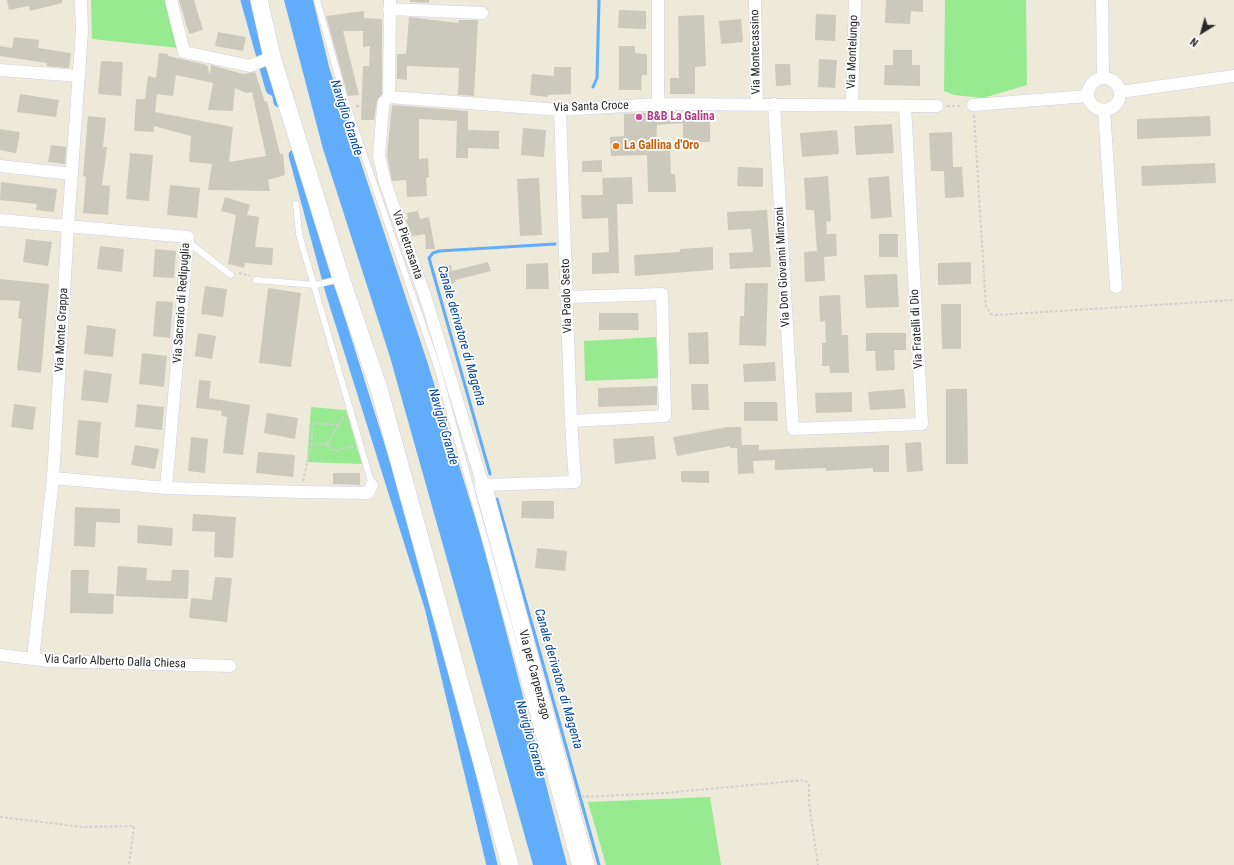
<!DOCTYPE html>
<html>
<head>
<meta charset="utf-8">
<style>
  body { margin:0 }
  #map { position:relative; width:1234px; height:865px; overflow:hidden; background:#edead9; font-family:"Roboto Condensed",sans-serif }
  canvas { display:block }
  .north { position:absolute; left:1182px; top:12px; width:40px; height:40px; -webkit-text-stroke:3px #fff; paint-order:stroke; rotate:217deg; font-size:11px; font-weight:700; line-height:16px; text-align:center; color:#292929 }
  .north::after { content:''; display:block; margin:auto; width:14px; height:18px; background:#292929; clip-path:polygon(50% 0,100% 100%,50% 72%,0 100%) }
</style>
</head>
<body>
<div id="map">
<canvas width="1234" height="865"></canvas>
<div class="north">N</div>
</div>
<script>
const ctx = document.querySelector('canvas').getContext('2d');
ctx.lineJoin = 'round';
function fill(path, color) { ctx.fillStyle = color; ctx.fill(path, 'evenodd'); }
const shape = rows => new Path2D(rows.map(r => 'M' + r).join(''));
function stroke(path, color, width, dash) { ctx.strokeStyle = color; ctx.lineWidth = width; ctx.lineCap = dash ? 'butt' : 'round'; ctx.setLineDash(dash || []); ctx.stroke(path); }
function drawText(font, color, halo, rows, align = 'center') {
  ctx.font = font + ' "Roboto Condensed",sans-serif'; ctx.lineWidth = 3.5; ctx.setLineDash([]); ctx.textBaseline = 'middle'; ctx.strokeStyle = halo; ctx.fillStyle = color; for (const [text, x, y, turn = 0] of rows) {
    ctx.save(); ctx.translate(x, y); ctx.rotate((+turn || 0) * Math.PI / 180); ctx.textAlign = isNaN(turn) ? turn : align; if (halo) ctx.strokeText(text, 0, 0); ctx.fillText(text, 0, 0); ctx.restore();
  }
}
fill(shape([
  [91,0,166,0,179,48,92,39],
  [945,0,1026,0,1027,85,983,98,954,95,944,91],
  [656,337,659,378,585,381,584,341],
  [311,407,346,410,362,464,307,462],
  [710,797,721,865,606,865,588,802]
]), '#98ea90');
fill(shape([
  [284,0,313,0,329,67,427,361,483,543,567,865,533,865,390,357,323,149]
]), '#61acfb');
stroke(shape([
  [593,87,597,78,599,0],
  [490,474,429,258,433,253,439,251,555,244],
  [497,499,599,865]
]), '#61acfb', 3);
stroke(shape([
  [246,0,271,89,277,92,279,102],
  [294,155,331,292,430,607,492,865]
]), '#61acfb', 11);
fill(shape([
  [7,0,62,0,62,3,30,11,29,6,9,10],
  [179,0,194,0,203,30,189,34],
  [410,0,429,0,429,3,410,2],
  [886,0,923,0,923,12,911,11,910,24,885,23],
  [619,10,646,11,646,29,618,28],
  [364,11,364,18,382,19,382,94,377,101,374,120,361,120,363,66,369,66,370,46,363,47,363,31,343,31,359,95,348,96,326,16],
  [816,14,836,15,835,41,815,40],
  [704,15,706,66,695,67,695,94,670,94,670,78,679,78,678,16],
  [409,17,458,23,459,20,478,20,474,96,458,95,459,68,407,66,407,80,397,79,397,54,406,54],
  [741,19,743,42,721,44,719,21],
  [218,32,246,37,243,51,215,46],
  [14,37,39,40,38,48,71,53,69,68,47,66,47,63,0,56,0,46,12,48],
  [619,46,635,46,635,53,647,54,647,75,642,75,641,90,619,90],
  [893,50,912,50,912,65,920,65,920,86,884,85,885,65,893,65],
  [159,53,168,54,168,56,207,65,210,75,211,65,243,74,255,72,265,102,267,101,280,154,283,154,285,175,268,180,270,191,208,190,212,164,189,162,191,136,154,126,154,132,134,131,136,99,145,99,148,76,156,78],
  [176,75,213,83,208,110,233,111,235,88,246,93,252,92,266,156,229,162,233,127,155,112,157,94,173,96],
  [819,59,837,60,835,88,818,87],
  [101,61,123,62,121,96,98,94],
  [775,64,790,64,791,85,776,86],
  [554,67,571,67,571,94,548,95,548,97,530,95,532,74,554,76],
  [20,94,59,100,56,117,17,112],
  [392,105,468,111,468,130,499,131,499,149,468,148,468,158,456,158,457,121,419,119,419,159,428,158,429,177,426,178,427,196,407,197,406,180,392,181,387,155],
  [658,112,682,112,683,123,657,125,656,147,670,147,671,174,675,174,676,192,648,192,647,155,611,156,610,137,624,136,624,114],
  [88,116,106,118,103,147,107,147,102,185,110,186,108,215,83,213,86,177,83,176],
  [1210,116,1211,136,1137,139,1137,119],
  [710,118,710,142,683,142,683,119],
  [892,124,894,153,856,155,854,126],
  [523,128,546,130,544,157,521,155],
  [0,129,20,132,16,153,0,150],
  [837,130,839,154,802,157,800,133],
  [952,132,953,167,962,167,964,197,945,198,944,171,931,171,929,133],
  [51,145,66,147,65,164,48,162],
  [130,153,153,155,149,201,126,199],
  [602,160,602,172,582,172,582,161],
  [1215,163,1216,183,1142,186,1141,166],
  [738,167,763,168,763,187,737,186],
  [828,176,831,221,826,222,827,234,836,234,837,256,824,257,825,281,805,282,804,252,817,251,814,210,806,210,804,178],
  [889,176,892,217,871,219,868,178],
  [632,177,633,204,617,204,619,273,592,274,592,253,609,252,608,218,582,219,581,195,603,195,602,178],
  [539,178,542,235,520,236,517,179],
  [1,182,57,189,54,212,36,210,37,204,0,200],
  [170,185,200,188,197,218,167,215],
  [225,197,250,205,247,215,259,217,255,247,273,248,272,265,245,263,244,268,228,264,236,215,221,211],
  [767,210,771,267,730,269,729,253,753,252,751,229,728,230,727,212],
  [418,211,420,219,429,217,435,249,426,249,425,234,412,236,406,220,408,219,407,213],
  [879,234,898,234,898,257,879,257],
  [26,239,52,242,48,266,23,262],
  [100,246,124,249,122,272,97,269],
  [713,247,713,270,635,276,634,255,680,252,680,249],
  [155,249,176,251,174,278,153,277],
  [488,262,491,271,455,280,456,282,445,286,440,268,451,265,452,271],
  [971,262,971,284,938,285,938,263],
  [548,263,549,289,526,289,526,264],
  [897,274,899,307,866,308,864,275],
  [0,279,49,284,41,373,17,370,22,319,18,318,20,301,0,300],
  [745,283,768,283,766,346,739,345,740,316,744,316],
  [205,286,227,289,223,317,201,314],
  [268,288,301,293,291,367,259,363],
  [840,295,842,335,848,335,849,373,830,373,829,366,822,366,822,343,826,343,825,321,820,322,819,296],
  [156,301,173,302,170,338,153,336],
  [941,304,961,304,961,349,942,349],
  [599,313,638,313,639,330,599,330],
  [87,325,116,329,113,357,84,354],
  [708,332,709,364,689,364,688,333],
  [198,333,216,336,212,359,195,356],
  [866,333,906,333,906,350,894,350,895,370,876,371,875,351,866,351],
  [142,353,167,356,164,387,139,384],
  [775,362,776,381,744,382,743,364],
  [84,370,112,374,108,403,81,400],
  [199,380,211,381,209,398,250,405,243,455,223,453,227,417,221,416,222,411,196,408],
  [691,384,708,384,709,410,692,410],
  [657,386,657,405,598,407,598,388],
  [904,389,906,408,870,410,868,392],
  [946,389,967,389,968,464,946,464],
  [852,392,852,412,816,413,815,393],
  [744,402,777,402,778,421,744,421],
  [14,404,36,407,33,430,11,427],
  [137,404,164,407,162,430,135,427],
  [267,413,298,418,295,439,264,433],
  [78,420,101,422,98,458,75,455],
  [728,427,741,427,742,445,759,445,759,450,889,445,889,472,873,472,873,468,826,471,826,468,775,470,775,460,753,461,754,473,738,474,737,448,730,448,730,446,677,456,673,437],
  [654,436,656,459,615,464,613,439],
  [191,437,208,439,205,473,188,471],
  [921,442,923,471,907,472,905,443],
  [135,445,159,449,155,469,131,465],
  [258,452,295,455,293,477,256,473],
  [681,471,709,471,709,483,681,482],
  [333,473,360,473,360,485,333,484],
  [522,501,554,501,554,519,521,518],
  [75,507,120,509,120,523,96,522,95,547,74,546],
  [193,514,236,517,233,558,214,557,215,532,192,531],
  [138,525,173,528,172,546,137,543],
  [537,548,567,551,565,571,535,568],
  [118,566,147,568,146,580,171,581,172,570,189,570,188,599,116,596],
  [71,570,89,570,88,593,114,594,113,614,70,613],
  [215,577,232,578,227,622,189,618,191,598,212,600]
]), '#cbc9bc');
const lane = shape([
  [317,0,344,97,437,366,575,865],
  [296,204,299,234,372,485],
  [188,242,231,275],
  [256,280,315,285,340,279]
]);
const street = shape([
  [171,0,184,52,250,66,272,57],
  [390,0,389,97,384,102,383,107,379,156,385,182,427,302,483,485,575,482,571,421,560,110],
  [755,0,757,103],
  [1102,0,1103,78],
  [389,9,482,13],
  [0,70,79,76],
  '1088 94a16 16 0 1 1 32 0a16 16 0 1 1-32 0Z',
  [1120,92,1234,76],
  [389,97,560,110,658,104,937,106],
  [658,104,658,0],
  [774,104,793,429,922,424,905,106],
  [852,104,855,0],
  [973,105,1088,96],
  [1104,110,1116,287],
  [0,166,72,174],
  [0,220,188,237,166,488],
  [568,297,662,294,665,416,571,421],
  [53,478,166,488,301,492,368,493,372,485],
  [0,655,49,661,230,666],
  [33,659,53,478,68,225,82,31,81,0]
]);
const secondary = shape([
  [259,0,272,57,341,278,379,389,510,865],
  [483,485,586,865]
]);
stroke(lane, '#d0cfe4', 7);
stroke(street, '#d0cfe4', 13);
stroke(secondary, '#d0cfe4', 18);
stroke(shape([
  [356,106,372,106],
  [947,106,962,106],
  [974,115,986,307,991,314,996,315,1234,300],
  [239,273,250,276],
  [327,444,344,416],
  [311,445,313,423,339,425],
  [303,481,311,445,327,444,335,451,353,446],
  [581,797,665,793,805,780,809,785,809,803,818,865],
  [0,817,83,827,134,826,129,865]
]), '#d0d0d0', 2, [3, 2]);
stroke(lane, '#fff', 6);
stroke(street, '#fff', 12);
stroke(secondary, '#fff', 17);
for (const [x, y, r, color] of [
  [639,117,4,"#d1479c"],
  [616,146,4,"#e8710a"]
]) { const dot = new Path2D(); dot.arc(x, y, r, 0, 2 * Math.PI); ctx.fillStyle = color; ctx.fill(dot); stroke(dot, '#fff', 1.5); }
drawText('12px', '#292929', '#fff', [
  ["Via Montecassino",756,52,-91],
  ["Via Montelungo",853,52,-88],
  ["Via Santa Croce",591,107,-2],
  ["Via Pietrasanta",407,245,71],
  ["Via Don Giovanni Minzoni",783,267,-93],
  ["Via Paolo Sesto",567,296,-92],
  ["Via Sacrario di Redipuglia",182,303,-86],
  ["Via Fratelli di Dio",917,329,-93],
  ["Via Monte Grappa",62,330,-87],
  ["Via Carlo Alberto Dalla Chiesa",115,662,2],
  ["Via per Carpenzago",534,675,75]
]);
drawText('bold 12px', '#b23c85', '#fff', [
  ["B&B La Galina",647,117]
], 'left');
drawText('bold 12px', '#c56008', '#fff', [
  ["La Gallina d'Oro",624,146]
], 'left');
drawText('italic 13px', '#0044a7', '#fff', [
  ["Naviglio Grande",346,118,72],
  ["Canale derivatore di Magenta",461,336,74],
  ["Naviglio Grande",443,427,74],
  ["Canale derivatore di Magenta",558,679,74],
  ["Naviglio Grande",530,739,74]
]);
</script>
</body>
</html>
